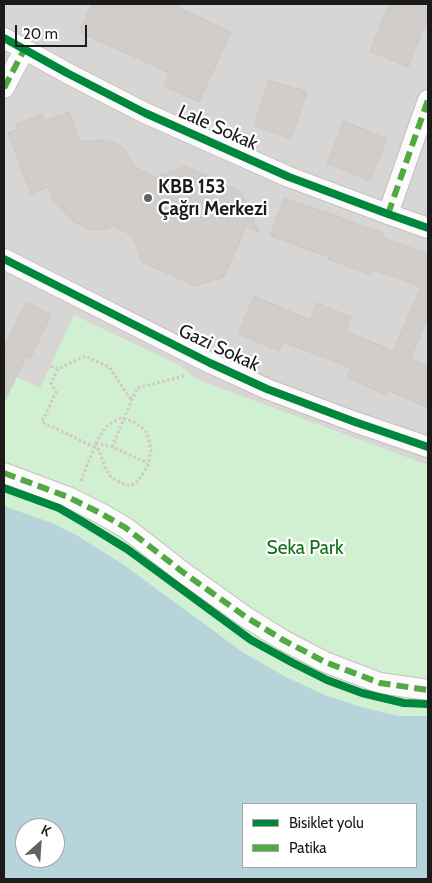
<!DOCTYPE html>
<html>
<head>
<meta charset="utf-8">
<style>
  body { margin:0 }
  #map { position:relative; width:432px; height:883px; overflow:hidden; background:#e9e7e3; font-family:Cabin,sans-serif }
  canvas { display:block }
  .frame { position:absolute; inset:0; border:5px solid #1b1b1b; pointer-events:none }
  .legend { position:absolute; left:242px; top:803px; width:175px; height:65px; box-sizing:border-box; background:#fff; border:1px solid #a4a4a4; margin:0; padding:6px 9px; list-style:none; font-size:15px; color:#1b1b1b }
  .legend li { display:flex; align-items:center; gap:10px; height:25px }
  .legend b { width:25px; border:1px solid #a4a4a4 }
  .north { position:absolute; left:15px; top:818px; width:50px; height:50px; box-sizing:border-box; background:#fff; border:1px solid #a4a4a4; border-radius:50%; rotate:26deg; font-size:14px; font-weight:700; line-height:20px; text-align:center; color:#1b1b1b }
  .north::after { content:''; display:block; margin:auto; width:18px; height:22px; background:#636261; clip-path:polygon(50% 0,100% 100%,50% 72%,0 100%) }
  .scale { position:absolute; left:15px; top:25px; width:72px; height:22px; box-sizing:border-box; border:2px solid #1b1b1b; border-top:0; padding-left:6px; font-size:15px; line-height:18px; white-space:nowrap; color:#1b1b1b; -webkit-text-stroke:4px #fff; paint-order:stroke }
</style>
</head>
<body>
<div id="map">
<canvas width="432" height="883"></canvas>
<div class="frame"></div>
<ul class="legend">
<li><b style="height:6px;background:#00873e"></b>Bisiklet yolu</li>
<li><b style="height:6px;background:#52a943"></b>Patika</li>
</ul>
<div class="north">K</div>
<div class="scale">20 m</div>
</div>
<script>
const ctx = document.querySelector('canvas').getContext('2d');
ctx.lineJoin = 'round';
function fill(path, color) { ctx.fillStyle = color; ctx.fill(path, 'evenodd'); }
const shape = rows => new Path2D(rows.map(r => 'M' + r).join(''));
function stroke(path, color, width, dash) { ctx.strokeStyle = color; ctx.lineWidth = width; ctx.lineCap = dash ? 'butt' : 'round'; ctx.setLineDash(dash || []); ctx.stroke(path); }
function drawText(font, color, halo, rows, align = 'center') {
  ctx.font = font + ' Cabin,sans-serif'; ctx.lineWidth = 4.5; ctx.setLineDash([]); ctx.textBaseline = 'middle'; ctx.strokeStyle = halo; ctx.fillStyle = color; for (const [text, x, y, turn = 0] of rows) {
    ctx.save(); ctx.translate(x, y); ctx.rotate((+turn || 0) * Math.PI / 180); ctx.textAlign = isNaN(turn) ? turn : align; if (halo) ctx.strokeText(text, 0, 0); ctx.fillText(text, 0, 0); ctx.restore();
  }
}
fill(shape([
  [4,4,428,4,428,715,40,389,4,371]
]), '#d8d6d4');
fill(shape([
  [74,315,179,365,196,379,428,465,428,716,398,716,358,706,325,695,286,677,244,653,121,563,78,536,52,523,4,506,4,371,40,388]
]), '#d1efd1');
fill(shape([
  [4,506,52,523,78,536,121,563,244,653,286,677,325,695,358,706,398,716,428,716,428,879,4,879],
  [243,804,416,804,416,867,243,867],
  [25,828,55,828,55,858,25,858]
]), '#b7d4db');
const building = shape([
  [92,4,171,4,231,32,199,102,164,86,170,73,79,32,92,4],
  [389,4,428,4,428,17,408,67,370,51,389,4],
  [269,80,307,92,291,139,254,126,269,80],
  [69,112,80,141,102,140,114,143,123,147,136,168,156,177,186,166,241,192,259,232,246,227,224,277,195,286,142,262,132,235,112,226,105,230,93,230,84,227,73,221,53,200,48,187,31,194,8,133,18,129,16,124,42,114,45,121,69,112],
  [344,121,387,139,370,181,327,163,344,121],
  [284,198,384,233,383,238,428,254,428,318,410,359,428,366,428,408,389,391,387,395,347,378,351,368,283,342,280,351,238,334,254,296,310,320,317,303,351,317,346,331,393,351,421,287,371,269,369,274,328,259,329,257,270,236,284,198],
  [26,302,51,315,30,359,26,357,4,402,4,347,26,302]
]);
fill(building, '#d0cdca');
stroke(building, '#ccc8c5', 1);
const street = shape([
  [4,38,67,73,145,113,289,177,388,214,428,228],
  [4,88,24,50],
  [388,214,428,100],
  [4,259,210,363,267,389,355,422,428,447],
  [4,473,68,497,102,514,126,528,184,573,246,617,283,640,325,662,380,683,428,690]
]);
stroke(street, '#c2c1bf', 22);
stroke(shape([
  [51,366,58,369,85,356,109,367,132,401],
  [58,369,51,383,56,392,42,422,94,447],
  [96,443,112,447,148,463],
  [112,447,137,388,184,376],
  [81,481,96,443,102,432,108,425,117,420,121,418,134,422,140,426,145,430,149,439,151,450,148,466,138,481,132,485,126,485,119,482,111,477,106,470,96,443]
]), '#d4c6c4', 3, [2.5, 2.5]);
stroke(street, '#fcfbfb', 20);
stroke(shape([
  [4,88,24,50],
  [388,214,428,100],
  [4,473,68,497,102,514,126,528,184,573,246,617,283,640,325,662,380,683,428,690]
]), '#52a943', 6, [12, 6]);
stroke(shape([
  [4,38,67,73,145,113,289,177,388,214,428,228],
  [4,259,210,363,267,389,355,422,428,447],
  [4,488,59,508,83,522,127,549,251,640,293,663,327,680,362,693,404,703,428,704]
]), '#00873e', 8);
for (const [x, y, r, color] of [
  [148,198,5,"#636261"]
]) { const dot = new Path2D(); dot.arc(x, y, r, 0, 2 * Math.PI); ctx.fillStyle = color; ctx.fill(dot); stroke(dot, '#fff', 2); }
drawText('19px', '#1b1b1b', '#fff', [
  ["Lale Sokak",218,128,24],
  ["Gazi Sokak",219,348,25]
]);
drawText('bold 19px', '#1b1b1b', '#fff', [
  ["KBB 153",158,187],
  ["Çağrı Merkezi",158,209]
], 'left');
drawText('19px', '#117018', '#fff', [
  ["Seka Park",305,548]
]);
</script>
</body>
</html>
